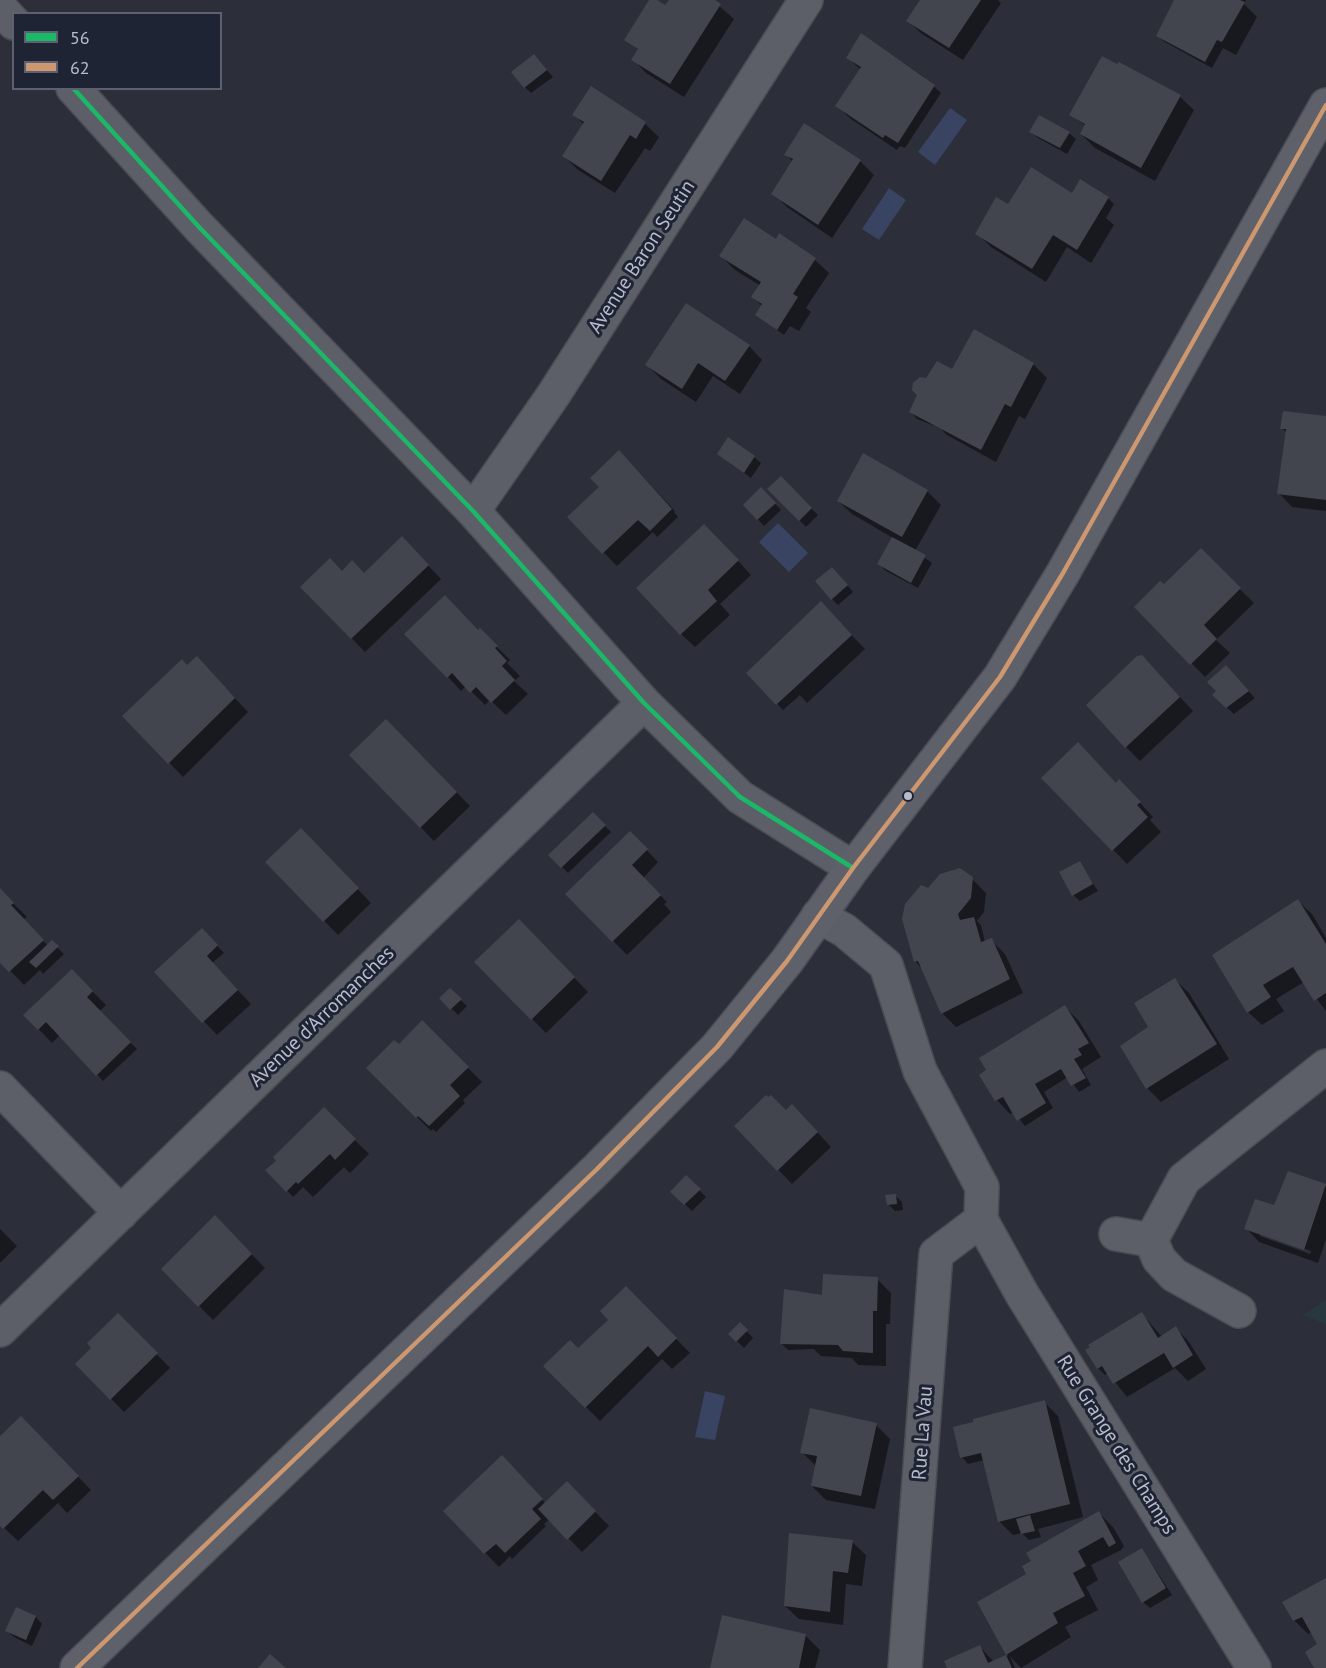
<!DOCTYPE html>
<html>
<head>
<meta charset="utf-8">
<style>
  body { margin:0 }
  #map { position:relative; width:1326px; height:1668px; overflow:hidden; background:#2c2f39; font-family:"PT Sans",sans-serif }
  canvas { display:block }
  .legend { position:absolute; left:12px; top:12px; width:210px; height:78px; box-sizing:border-box; background:#1f2435; border:2px solid #5c6071; margin:0; padding:8px 10px; list-style:none; font-size:18px; color:#b7bbca }
  .legend li { display:flex; align-items:center; gap:12px; height:30px }
  .legend b { width:30px; border:2px solid #5c6071 }
</style>
</head>
<body>
<div id="map">
<canvas width="1326" height="1668"></canvas>
<ul class="legend">
<li><b style="height:8px;background:#1ab867"></b>56</li>
<li><b style="height:8px;background:#cd976f"></b>62</li>
</ul>
</div>
<script>
const ctx = document.querySelector('canvas').getContext('2d');
ctx.lineJoin = 'round';
function fill(path, color) { ctx.fillStyle = color; ctx.fill(path, 'evenodd'); }
const shape = rows => new Path2D(rows.map(r => 'M' + r).join(''));
function stroke(path, color, width, dash) { ctx.strokeStyle = color; ctx.lineWidth = width; ctx.lineCap = dash ? 'butt' : 'round'; ctx.setLineDash(dash || []); ctx.stroke(path); }
function drawText(font, color, halo, rows, align = 'center') {
  ctx.font = font + ' "PT Sans",sans-serif'; ctx.lineWidth = 6; ctx.setLineDash([]); ctx.textBaseline = 'middle'; ctx.strokeStyle = halo; ctx.fillStyle = color; for (const [text, x, y, turn = 0] of rows) {
    ctx.save(); ctx.translate(x, y); ctx.rotate((+turn || 0) * Math.PI / 180); ctx.textAlign = isNaN(turn) ? turn : align; if (halo) ctx.strokeText(text, 0, 0); ctx.fillText(text, 0, 0); ctx.restore();
  }
}
fill(shape([
  [1326,1300,1326,1324,1303,1315]
]), '#29383f');
fill(shape([
  [950,108,967,120,935,165,918,152],
  [889,188,906,200,879,240,862,229],
  [778,523,808,553,789,572,759,542],
  [705,1391,725,1396,715,1440,695,1437]
]), '#394362');
fill(shape([
  [651,0,665,6,671,0,712,0,734,19,684,97,646,73,633,59,639,50,626,40],
  [922,0,998,0,1001,3,963,60,922,34,908,21],
  [1175,0,1246,0,1244,4,1257,17,1236,55,1223,48,1212,68,1165,42,1158,36],
  [862,35,923,76,941,93,905,148,900,146,897,150,851,119,837,106,861,70,848,58],
  [534,56,553,77,531,93,525,87],
  [1120,64,1180,97,1194,110,1155,181,1095,148,1081,134,1086,126,1071,115],
  [591,88,645,124,659,137,650,151,645,148,615,193,578,170,564,156,584,125,574,114],
  [1031,132,1069,133,1076,139,1067,154,1038,138],
  [786,154,860,161,874,175,832,238,787,207,773,193,793,162],
  [1073,195,1108,198,1114,204,1106,218,1114,225,1091,263,1067,247,1046,282,991,247,977,233,1009,206],
  [779,236,815,260,829,273,806,308,811,312,799,331,790,326,784,335,757,315,762,306,753,297,761,286,735,270,721,256,777,241],
  [749,346,762,360,740,394,713,376,696,402,661,379,647,365],
  [1033,364,1047,378,1025,419,1019,416,996,462,947,435,940,428,917,419,911,412,926,380,953,371],
  [1326,417,1326,511,1292,507,1279,493,1287,433,1282,428],
  [719,454,754,457,761,463,751,478],
  [633,466,675,511,674,512,678,517,657,537,653,532,617,566,569,517],
  [781,478,818,515,806,527,769,489],
  [761,489,781,510,764,526,745,505],
  [927,491,941,505,915,551,932,563,918,588,886,571,879,564,893,538,852,514,838,501],
  [402,538,441,579,365,652,302,587,342,572,364,574],
  [718,539,751,575,720,604,730,615,695,647,681,634],
  [1201,551,1254,603,1216,640,1230,653,1205,677,1136,607,1164,586],
  [839,575,853,592,838,605,832,599],
  [834,617,865,649,807,703,800,695,783,710,769,695],
  [480,630,510,660,507,663,520,676,514,681,528,694,506,715,490,700,485,705,466,686,461,691,448,677],
  [1225,667,1255,698,1234,714,1214,695,1218,692],
  [1155,670,1193,711,1140,761,1126,747],
  [210,672,248,712,183,777,124,716],
  [386,721,470,806,434,841,351,756],
  [1043,778,1116,784,1133,795,1153,817,1150,820,1161,832,1127,864],
  [593,814,611,832,568,873,550,855],
  [301,830,371,903,338,935,267,862],
  [630,833,658,862,643,878,667,902,664,904,671,912,627,955,567,894],
  [1079,863,1098,891,1080,901,1073,895],
  [972,879,986,893,984,912,977,921,981,925,985,942,991,940,1005,954,1023,993,956,1027,942,1013,923,970,915,961,929,891],
  [0,890,27,917,23,920,48,946,52,942,64,954,43,974,40,970,24,985,0,960],
  [1298,901,1312,914,1326,938,1326,1011,1304,982,1276,999,1284,1011,1262,1025,1248,1012],
  [519,921,588,992,546,1033,476,962],
  [202,930,224,953,212,963,251,1004,217,1035,157,972],
  [72,971,106,1005,99,1012,137,1049,103,1081,60,1035,52,1043,25,1015],
  [1175,980,1189,993,1229,1059,1161,1102,1147,1088,1150,1028],
  [450,990,467,1006,458,1015,441,998],
  [1065,1007,1079,1021,1101,1057,1082,1069,1091,1085,1079,1092,1068,1077,1044,1092,1053,1108,1025,1126,1014,1112,1010,1114,997,1100,988,1071],
  [422,1022,482,1082,463,1100,465,1103,436,1132,433,1129,431,1131,368,1068,399,1046],
  [324,1110,369,1154,350,1173,344,1167,313,1197,303,1187,293,1197,268,1170],
  [786,1113,806,1120,831,1147,792,1184,736,1126],
  [1288,1173,1326,1186,1326,1239,1318,1263,1259,1242,1246,1228,1275,1207],
  [1260,1233,1311,1251,1310,1254,1260,1236],
  [686,1177,706,1197,692,1211,672,1192],
  [895,1195,902,1202,903,1210,895,1211,888,1204],
  [215,1217,265,1268,213,1320,163,1269],
  [0,1229,17,1246,0,1263],
  [877,1279,891,1293,890,1324,886,1324,886,1366,858,1365,852,1358,821,1356,814,1349,788,1350,781,1343,823,1296],
  [626,1288,690,1353,672,1369,662,1359,600,1421,545,1366,578,1350,610,1320],
  [1142,1314,1162,1337,1176,1328,1189,1342,1206,1369,1188,1381,1175,1368,1127,1397,1108,1373,1105,1375,1098,1368,1087,1351],
  [118,1315,170,1368,124,1412,77,1364,93,1348],
  [740,1324,753,1338,744,1348,730,1334],
  [1044,1402,1058,1416,1083,1517,1038,1529,1041,1537,1029,1540,1022,1533,1013,1535,999,1521,984,1460,968,1464,962,1457,973,1424],
  [21,1418,91,1490,67,1513,58,1503,18,1541,0,1524,0,1438],
  [876,1425,890,1439,875,1509,826,1500,812,1486,817,1467,802,1452],
  [515,1471,546,1504,567,1483,609,1526,582,1552,550,1519,544,1524,546,1526,512,1559,510,1556,499,1567,445,1511],
  [1099,1513,1113,1527,1124,1546,1121,1550,1091,1565,1098,1580,1086,1587,1098,1610,1065,1627,1071,1637,1021,1668,1010,1656,1015,1668,949,1668,980,1647,994,1662,1008,1656,980,1603,1028,1574],
  [790,1535,852,1542,866,1555,862,1586,846,1584,843,1625,799,1619,785,1606],
  [1142,1549,1172,1595,1150,1608,1143,1602],
  [1326,1579,1326,1668,1316,1668,1320,1645,1312,1632,1308,1634,1294,1620],
  [36,1617,42,1624,32,1646,14,1637,7,1631],
  [723,1617,806,1636,820,1650,815,1668,711,1668]
]), '#0007');
fill(shape([
  [649,0,657,0,665,5,669,0,715,0,721,4,670,84,631,60,638,49,624,40],
  [920,0,981,0,949,48,906,21],
  [1174,0,1240,0,1245,2,1222,42,1217,40,1205,62,1156,36],
  [861,33,935,85,898,143,885,135,883,138,835,106,861,67,846,58],
  [534,54,547,70,524,88,511,72],
  [1102,56,1117,64,1119,62,1181,95,1141,168,1080,134,1085,124,1069,115],
  [591,86,646,122,636,139,630,135,601,181,562,156,584,122,572,115],
  [1039,115,1070,132,1060,148,1029,132],
  [804,123,861,160,818,225,771,194,793,159,784,155],
  [1031,167,1072,193,1080,179,1109,197,1077,250,1053,235,1032,269,975,234,996,197,1008,204],
  [744,218,776,239,779,233,816,258,793,294,798,297,777,330,755,315,762,304,751,297,761,282,719,256],
  [686,303,750,345,725,381,698,363,682,389,645,365],
  [974,329,1034,363,1011,407,1005,404,981,450,909,412,917,395,912,390,913,383,920,377,926,378,937,361,952,369],
  [1283,411,1326,416,1326,500,1277,494,1286,429,1280,429],
  [728,437,755,456,744,473,717,454],
  [619,450,672,509,650,531,638,520,602,554,567,517,599,487,590,478],
  [863,453,928,490,902,537,837,501],
  [781,476,812,508,799,521,767,489],
  [761,487,776,503,757,520,743,505],
  [704,524,739,560,708,590,717,601,680,635,636,588],
  [402,536,429,565,351,639,300,587,330,558,342,571,352,560,364,573],
  [892,537,926,555,911,583,877,564],
  [1201,548,1241,588,1204,625,1217,639,1190,665,1134,607,1160,581,1164,584],
  [832,567,848,585,831,600,815,581],
  [445,595,478,630,480,628,498,646,495,648,507,661,502,666,515,680,491,703,476,687,470,693,452,673,447,678,404,634],
  [821,601,852,635,776,705,746,673],
  [1142,655,1180,697,1125,748,1086,705,1137,656],
  [197,656,235,698,168,764,122,716,182,659,187,665],
  [1226,665,1249,691,1226,708,1212,695,1216,691,1207,682],
  [386,719,457,792,420,828,349,755],
  [1078,742,1116,783,1119,779,1141,802,1137,805,1148,817,1112,851,1041,778],
  [593,812,606,825,561,868,548,855],
  [301,828,359,888,323,922,265,862],
  [630,831,648,849,632,865,661,895,612,942,565,894],
  [1080,861,1093,884,1072,896,1059,872],
  [960,868,973,877,971,898,958,914,960,920,974,917,981,942,992,938,1010,979,941,1014,918,961,914,962,902,919,905,904,921,885,928,888,940,874],
  [0,888,14,903,11,905,44,940,9,972,0,963],
  [1298,899,1326,944,1326,993,1314,1001,1293,967,1263,985,1271,997,1247,1013,1212,955],
  [519,919,575,977,531,1020,474,962],
  [202,928,218,945,207,956,238,990,202,1023,154,972],
  [52,940,59,946,36,968,29,962],
  [72,969,93,991,87,997,131,1042,96,1076,46,1022,38,1030,23,1015],
  [1175,978,1217,1044,1146,1089,1120,1046,1148,1027,1134,1003],
  [450,988,462,999,450,1010,439,998],
  [1065,1005,1089,1043,1078,1049,1082,1055,1074,1059,1086,1078,1071,1086,1061,1069,1035,1084,1046,1103,1017,1121,1003,1097,995,1101,979,1075,986,1070,979,1058],
  [422,1020,469,1067,450,1085,460,1096,429,1126,418,1116,416,1118,366,1068,394,1040,399,1044],
  [766,1095,768,1097,771,1095,786,1110,792,1104,818,1132,777,1171,734,1126],
  [324,1107,356,1139,335,1160,330,1154,298,1184,296,1182,286,1192,265,1170,276,1161,273,1157],
  [1288,1171,1326,1184,1304,1250,1244,1229,1255,1199,1274,1205],
  [686,1175,701,1189,684,1205,670,1192],
  [896,1194,897,1204,887,1205,885,1195],
  [215,1215,252,1254,198,1307,161,1269],
  [823,1274,878,1277,877,1311,873,1311,873,1353,843,1351,838,1345,780,1344,784,1289,822,1295],
  [626,1286,677,1338,658,1357,648,1346,585,1408,543,1366,570,1340,578,1348,608,1320,600,1311],
  [1142,1312,1158,1338,1176,1326,1193,1355,1173,1368,1164,1353,1113,1384,1102,1366,1097,1369,1085,1350,1090,1347,1088,1345],
  [118,1313,158,1353,110,1400,75,1364,91,1348,87,1343],
  [740,1322,748,1330,736,1342,728,1334],
  [1045,1400,1070,1504,998,1522,981,1453,960,1458,953,1427,973,1422,973,1419],
  [810,1408,877,1423,861,1496,811,1486,817,1456,800,1453],
  [21,1416,79,1476,53,1500,43,1490,3,1529,0,1526,0,1436],
  [502,1455,543,1499,532,1509,541,1519,505,1553,496,1544,484,1554,443,1511],
  [567,1481,596,1511,567,1540,538,1509],
  [1099,1511,1116,1543,1109,1547,1103,1537,1078,1551,1086,1566,1073,1573,1085,1596,1053,1613,1058,1623,1006,1655,1012,1668,947,1668,944,1661,980,1645,988,1663,1006,1655,977,1602,1026,1574,1022,1566,1031,1561,1026,1553],
  [1030,1515,1035,1531,1021,1534,1016,1519],
  [789,1533,853,1540,848,1573,833,1571,830,1612,784,1606],
  [1142,1548,1166,1588,1142,1603,1118,1562],
  [1326,1578,1326,1668,1314,1668,1305,1652,1317,1644,1302,1617,1293,1621,1282,1602],
  [16,1607,36,1616,26,1640,5,1631],
  [722,1615,806,1634,799,1668,710,1668],
  [270,1654,286,1668,258,1668]
]), '#42454e');
const minor = shape([
  [0,8,14,23],
  [73,88,199,227,473,511,644,703,740,797,853,868],
  [473,511,554,394,806,0],
  [818,916,844,930,886,965,920,1071,982,1187,981,1220,1022,1294,1254,1668],
  [0,1088,121,1213],
  [1116,1234,1151,1240],
  [1151,1240,1184,1179,1326,1066],
  [1151,1240,1159,1259,1174,1275,1239,1311],
  [0,1330,644,703],
  [905,1668,936,1254,981,1220]
]);
const major = shape([
  [77,1668,596,1170,717,1047,787,961,853,868,1000,677,1063,573,1326,105]
]);
stroke(minor, '#4a4c53', 36);
stroke(major, '#4a4c56', 36);
stroke(minor, '#5c5f67', 33);
stroke(major, '#5e6169', 33);
stroke(shape([
  [73,88,199,227,473,511,644,703,740,797,853,868]
]), '#1ab867', 4.5);
stroke(shape([
  [77,1668,596,1170,717,1047,787,961,853,868,1000,677,1063,573,1326,105]
]), '#cd976f', 4.5);
for (const [x, y, r, color] of [
  [908,796,5,"#b7bbca"]
]) { const dot = new Path2D(); dot.arc(x, y, r, 0, 2 * Math.PI); ctx.fillStyle = color; ctx.fill(dot); stroke(dot, '#1f2435', 2); }
drawText('20px', '#b7bbca', '#1f2435', [
  ["Avenue Baron Seutin",642,257,-57],
  ["Avenue d'Arromanches",322,1017,-44],
  ["Rue La Vau",923,1433,-86],
  ["Rue Grange des Champs",1116,1445,58]
]);
</script>
</body>
</html>
